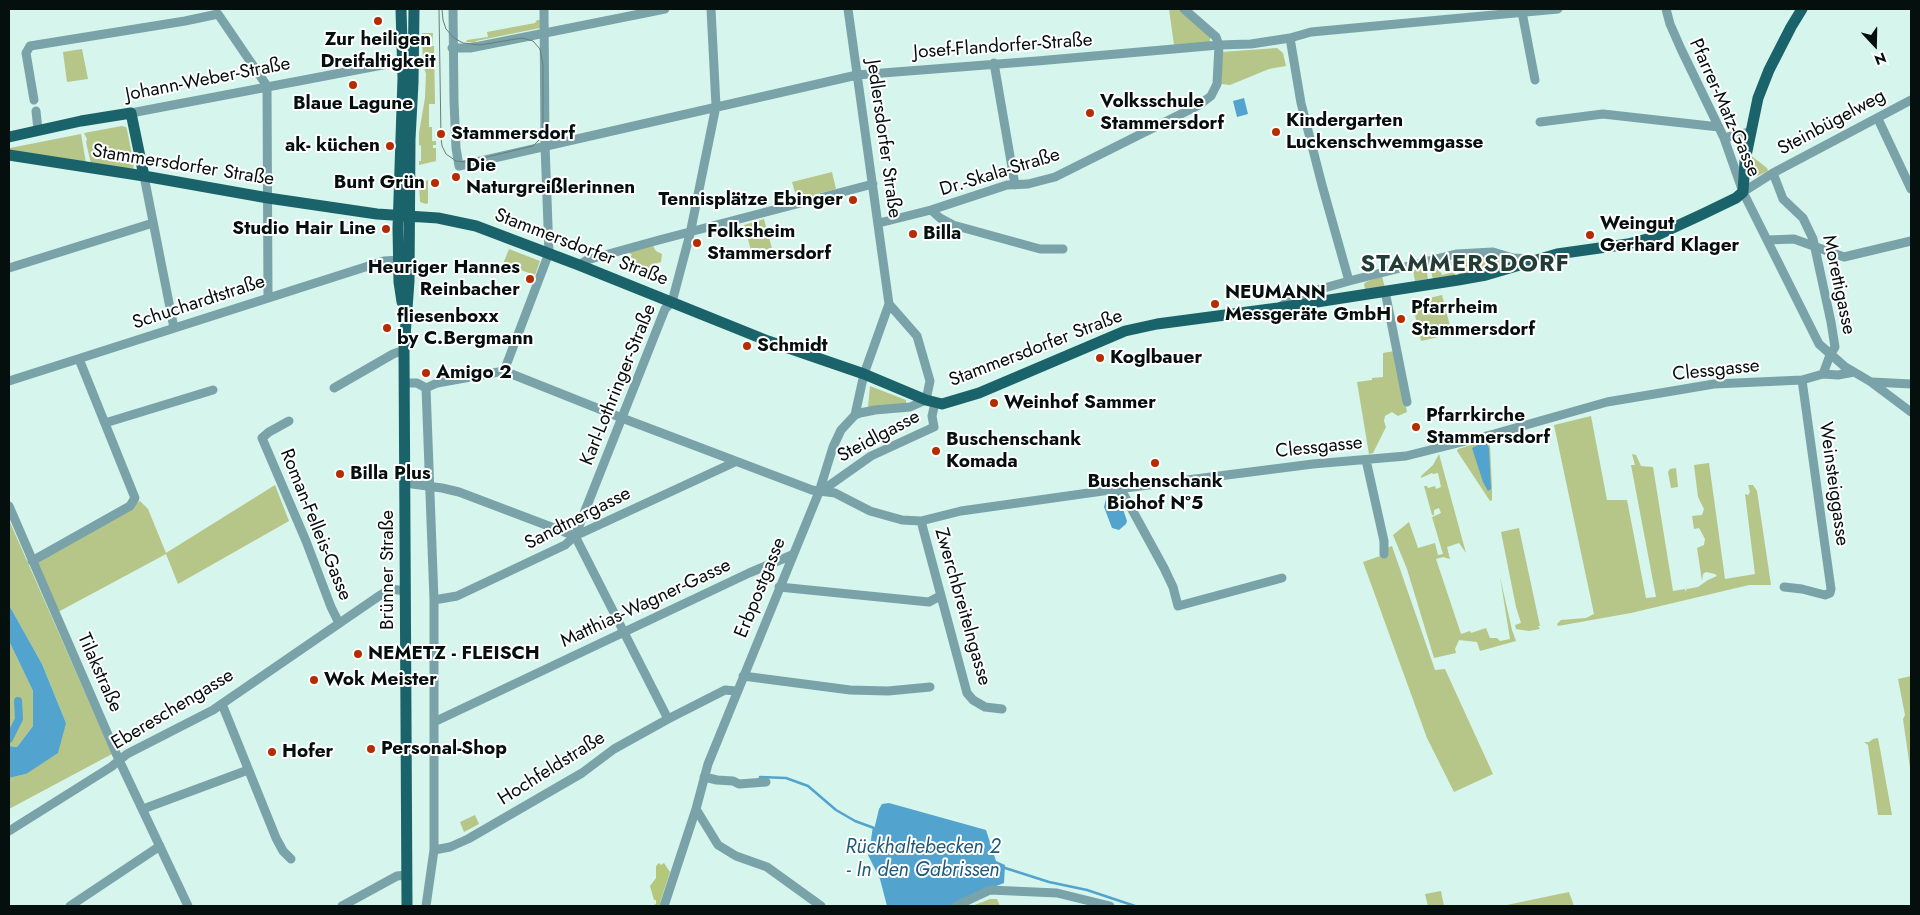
<!DOCTYPE html>
<html>
<head>
<meta charset="utf-8">
<style>
  body { margin:0 }
  #map { position:relative; width:1920px; height:915px; overflow:hidden; background:#d6f5ec; font-family:Jost,sans-serif }
  canvas { display:block }
  .frame { position:absolute; inset:0; border:10px solid #050f0d; pointer-events:none }
  .north { position:absolute; left:1850px; top:20px; width:50px; height:50px; -webkit-text-stroke:4px #fff; paint-order:stroke; rotate:159deg; font-size:14px; font-weight:700; line-height:20px; text-align:center; color:#050f0d }
  .north::after { content:''; display:block; margin:auto; width:18px; height:22px; background:#050f0d; clip-path:polygon(50% 0,100% 100%,50% 72%,0 100%) }
</style>
</head>
<body>
<div id="map">
<canvas width="1920" height="915"></canvas>
<div class="frame"></div>
<div class="north">N</div>
</div>
<script>
const ctx = document.querySelector('canvas').getContext('2d');
ctx.lineJoin = 'round';
function fill(path, color) { ctx.fillStyle = color; ctx.fill(path, 'evenodd'); }
const shape = rows => new Path2D(rows.map(r => 'M' + r).join(''));
function stroke(path, color, width, dash) { ctx.strokeStyle = color; ctx.lineWidth = width; ctx.lineCap = dash ? 'butt' : 'round'; ctx.setLineDash(dash || []); ctx.stroke(path); }
function drawText(font, color, halo, rows, align = 'center') {
  ctx.font = font + ' Jost,sans-serif'; ctx.lineWidth = 4; ctx.setLineDash([]); ctx.textBaseline = 'middle'; ctx.strokeStyle = halo; ctx.fillStyle = color; for (const [text, x, y, turn = 0] of rows) {
    ctx.save(); ctx.translate(x, y); ctx.rotate((+turn || 0) * Math.PI / 180); ctx.textAlign = isNaN(turn) ? turn : align; if (halo) ctx.strokeText(text, 0, 0); ctx.fillText(text, 0, 0); ctx.restore();
  }
}
fill(shape([
  [1169,9,1179,9,1210,36,1210,42,1174,45],
  [537,20,540,20,540,28,476,41,475,43,466,42,467,40,488,37,487,32,535,23],
  [422,33,433,33,432,46,434,46,435,104,429,104,429,127,432,127,432,141,436,141,436,145,433,145,433,148,436,148,436,161,419,165,419,161,421,161,421,146,419,145,419,133,425,98,426,74,423,65],
  [1277,48,1283,53,1286,66,1269,69,1230,85,1221,84,1221,52],
  [82,49,88,79,67,82,63,52],
  [122,126,126,127,127,130,134,164,133,170,91,164,86,142,87,139,84,133],
  [81,134,86,163,9,150,10,148],
  [1749,154,1767,168,1768,171,1755,177,1752,177,1750,170],
  [832,172,836,189,797,199,792,182],
  [428,180,428,203,426,204,420,202,419,183],
  [764,219,774,256,754,261,744,225],
  [653,246,656,251,662,254,661,262,651,265,648,269,629,261,632,254,630,254,629,251],
  [509,249,540,261,535,275,503,264],
  [1480,256,1497,256,1501,259,1503,263,1501,266,1459,275,1457,260],
  [1451,261,1453,265,1440,269,1440,271,1442,275,1454,272,1455,276,1433,280,1430,266],
  [1426,267,1428,279,1415,281,1413,270],
  [1382,276,1385,288,1365,289,1364,284,1366,282],
  [1442,295,1452,334,1421,341,1412,302],
  [1395,351,1407,412,1398,416,1392,412,1385,416,1384,421,1386,427,1373,453,1369,454,1357,382,1372,380,1372,378,1383,377,1383,353],
  [870,386,906,400,906,404,868,407],
  [1591,416,1607,500,1627,500,1646,598,1656,597,1631,465,1635,465,1632,454,1636,455,1641,466,1653,467,1673,591,1685,589,1686,592,1687,586,1687,589,1698,587,1708,580,1717,576,1715,574,1706,572,1703,574,1702,581,1697,548,1704,545,1705,539,1699,528,1694,529,1692,516,1702,515,1704,509,1698,497,1694,465,1709,463,1725,579,1755,574,1745,494,1748,495,1750,492,1748,485,1753,485,1757,491,1771,585,1749,585,1631,613,1558,626,1557,624,1561,620,1586,618,1594,614,1554,425],
  [1484,441,1490,446,1492,487,1492,500,1490,501,1457,451,1458,449],
  [1439,454,1466,553,1459,543,1447,547,1450,559,1443,557,1436,559,1461,634,1470,631,1471,633,1486,628,1490,638,1497,638,1500,641,1510,639,1500,577,1512,630,1516,641,1480,651,1477,642,1459,640,1455,649,1456,653,1434,658,1407,569,1393,535,1409,522,1418,548,1435,543,1438,555,1443,554,1432,517,1441,513,1439,508,1434,510,1434,515,1432,515,1424,486,1427,486,1428,488,1435,486,1436,489,1441,487,1438,473,1433,474,1432,473,1421,478,1421,476,1433,465],
  [1676,468,1678,487,1671,488,1668,472,1670,469],
  [275,485,289,521,178,584,166,554,58,612,36,563,140,501,148,509,166,553],
  [9,520,112,754,9,809,9,778,26,774,66,723,42,664,9,605],
  [1519,528,1540,626,1538,626,1540,629,1529,631,1516,629,1515,625,1521,623,1516,607,1501,532],
  [1392,546,1435,670,1445,669,1493,774,1454,792,1427,738,1363,562,1386,554,1387,548],
  [9,641,33,691,33,726,17,747,9,746],
  [1911,676,1911,775,1903,719,1905,715,1898,679],
  [1878,738,1892,815,1878,815,1868,745,1864,742,1869,742,1873,739],
  [475,815,479,824,464,832,460,822],
  [1441,891,1444,906,1428,906,1425,894],
  [1569,892,1574,906,1502,906],
  [990,899,997,899,1000,906,972,906]
]), '#b6c588');
fill(shape([
  [659,863,661,865,664,863,670,872,659,906,652,906,656,904,656,900,654,900,650,886,656,878,656,866]
]), '#b4c77b');
fill(shape([
  [1244,98,1248,114,1237,117,1233,101],
  [1484,442,1487,443,1489,449,1491,489,1488,491,1483,482,1472,448],
  [1113,496,1122,506,1127,521,1126,524,1119,530,1112,528,1104,507,1106,499],
  [9,605,42,664,66,723,58,753,26,774,9,778,9,746,17,747,33,726,33,691,9,641],
  [889,803,986,830,996,861,1005,865,1004,883,962,899,951,906,887,906,880,879,868,855,879,809,882,804]
]), '#52a3ce');
stroke(shape([
  [760,777,786,778,808,786,836,810,855,821,874,828,871,848],
  [1002,867,1049,882,1087,890,1135,906]
]), '#52a3ce', 2.5);
stroke(shape([
  [9,739,19,719,18,701]
]), '#52a3ce', 8);
stroke(shape([
  [453,9,454,101,456,148,459,166,857,75,1037,61,1219,45,1251,44,1290,38,1311,32,1558,9],
  [848,9,889,304,864,374,855,415],
  [1666,9,1670,24,1681,49,1724,138,1743,192,1819,344,1844,366,1871,382,1911,412],
  [1522,12,1535,80],
  [1290,38,1301,103,1322,185,1349,281],
  [452,48,470,48,665,9],
  [994,63,1015,185],
  [34,100,26,53,30,46,185,21,218,14,267,86,268,298],
  [36,111,38,130],
  [131,113,393,63,408,63],
  [1878,119,1911,189],
  [1540,122,1603,114,1719,127],
  [1724,138,1750,132],
  [1773,173,1783,199,1803,218,1813,239,1831,322,1835,347,1830,355,1823,374],
  [144,176,174,328],
  [1743,192,1773,173,1911,100],
  [931,210,940,218,953,225,1040,249,1063,249],
  [879,223,931,210,1007,185,1028,184,1055,177,1199,105,1211,96,1217,84,1219,45,1216,37,1184,9],
  [1767,240,1794,239,1844,257,1911,241],
  [579,265,587,260,659,240,873,184],
  [9,268,153,223],
  [1385,291,1407,402],
  [1280,307,1296,296,1349,281,1456,254,1493,252,1513,258,1532,259],
  [504,371,549,253,545,145,544,9],
  [9,381,384,261,399,260],
  [1872,382,1911,384],
  [404,383,417,383,426,388,437,383,504,371,622,418,812,490,835,493,870,511,902,520,921,521,961,511,1117,489,1313,464,1406,456,1494,434,1607,402,1714,384,1802,380,1823,374,1838,375,1854,372],
  [334,388,393,354,404,350],
  [426,388,434,600,434,850,426,906],
  [289,421,269,432,262,438,306,541,331,607,339,623],
  [105,423,213,390],
  [1366,460,1384,541,1384,554],
  [405,483,442,488,459,492,575,536,668,719],
  [1117,489,1124,495,1164,568,1173,587,1178,606,1282,578],
  [820,492,871,456,934,427,932,416,935,403],
  [9,506,119,760,188,906],
  [921,521,967,693,973,700,985,707,1002,709],
  [575,536,665,309,672,302,690,234,716,106,711,9],
  [32,561,130,506,135,498,79,359],
  [779,587,929,602,940,596],
  [1784,587,1802,589,1825,595,1830,593,1831,589,1802,380],
  [434,600,457,596,565,545,575,536,735,462],
  [743,676,850,690,888,691,930,687],
  [222,704,276,838,283,851,291,859],
  [434,722,749,573,792,555],
  [704,777,717,780,733,781,739,784,766,782],
  [143,809,248,770],
  [696,809,718,845,736,856,767,867,821,906],
  [9,831,111,767,127,754,213,710,379,596,391,589,405,591],
  [434,850,450,847,468,839,582,773,614,749,668,719,725,690,736,691],
  [70,906,160,846],
  [342,906,397,876,407,875],
  [664,906,696,809,708,764,819,492,833,447,841,430,855,415,860,413,875,410,910,407,926,400,930,381,917,336,889,304],
  [956,906,990,890,1057,893,1110,906]
]), '#7aa3a9', 9);
stroke(shape([
  [401,9,403,78,398,228,399,282,402,302],
  [9,137,81,121,131,113,144,176],
  [9,155,144,176,268,198,377,214,438,218,476,226,579,265,768,341,864,374,926,400,942,404,979,393,1125,331,1157,324,1278,308,1458,280,1486,275,1557,254,1628,244,1651,238,1705,213,1736,198,1743,192,1745,161,1758,98,1769,70,1791,27,1802,9],
  [407,906,404,350,409,281,410,139,413,83,414,9]
]), '#1b636b', 11);
stroke(shape([
  [439,9,441,138,442,146,446,154,456,161,466,162,533,146,539,140,543,129,543,65,540,49,533,41,522,38,480,45,463,43,454,38,446,29,443,20,442,9]
]), '#697d78', 1);
for (const [x, y, r, color] of [
  [378,21,5,"#b62c02"],
  [353,85,5,"#b62c02"],
  [1090,113,5,"#b62c02"],
  [1276,132,5,"#b62c02"],
  [441,134,5,"#b62c02"],
  [390,146,5,"#b62c02"],
  [456,177,5,"#b62c02"],
  [435,183,5,"#b62c02"],
  [853,200,5,"#b62c02"],
  [386,229,5,"#b62c02"],
  [913,234,5,"#b62c02"],
  [1590,235,5,"#b62c02"],
  [697,243,5,"#b62c02"],
  [530,279,5,"#b62c02"],
  [1215,304,5,"#b62c02"],
  [1401,319,5,"#b62c02"],
  [387,328,5,"#b62c02"],
  [747,346,5,"#b62c02"],
  [1100,358,5,"#b62c02"],
  [426,373,5,"#b62c02"],
  [994,403,5,"#b62c02"],
  [1416,427,5,"#b62c02"],
  [936,451,5,"#b62c02"],
  [1155,463,5,"#b62c02"],
  [340,474,5,"#b62c02"],
  [358,654,5,"#b62c02"],
  [314,680,5,"#b62c02"],
  [371,749,5,"#b62c02"],
  [272,752,5,"#b62c02"]
]) { const dot = new Path2D(); dot.arc(x, y, r, 0, 2 * Math.PI); ctx.fillStyle = color; ctx.fill(dot); stroke(dot, '#fff', 2); }
drawText('bold 19px', '#050f0d', '#fff', [
  ["Zur heiligen",378,40,"center"],
  ["Dreifaltigkeit",378,62,"center"],
  ["Volksschule",1100,102],
  ["Stammersdorf",1100,124],
  ["Blaue Lagune",353,104,"center"],
  ["Kindergarten",1286,121],
  ["Luckenschwemmgasse",1286,143],
  ["Stammersdorf",451,134],
  ["ak- küchen",380,146,"right"],
  ["Die",466,166],
  ["Naturgreißlerinnen",466,188],
  ["Bunt Grün",425,183,"right"],
  ["Tennisplätze Ebinger",843,200,"right"],
  ["Weingut",1600,224],
  ["Gerhard Klager",1600,246],
  ["Studio Hair Line",376,229,"right"],
  ["Folksheim",707,232],
  ["Stammersdorf",707,254],
  ["Billa",923,234],
  ["Heuriger Hannes",520,268,"right"],
  ["Reinbacher",520,290,"right"],
  ["NEUMANN",1225,293],
  ["Messgeräte GmbH",1225,315],
  ["Pfarrheim",1411,308],
  ["Stammersdorf",1411,330],
  ["fliesenboxx",397,317],
  ["by C.Bergmann",397,339],
  ["Schmidt",757,346],
  ["Koglbauer",1110,358],
  ["Amigo 2",436,373],
  ["Weinhof Sammer",1004,403],
  ["Pfarrkirche",1426,416],
  ["Stammersdorf",1426,438],
  ["Buschenschank",946,440],
  ["Komada",946,462],
  ["Billa Plus",350,474],
  ["Buschenschank",1155,482,"center"],
  ["Biohof N°5",1155,504,"center"],
  ["NEMETZ - FLEISCH",368,654],
  ["Wok Meister",324,680],
  ["Personal-Shop",381,749],
  ["Hofer",282,752]
], 'left');
drawText('19px', '#050f0d', '#fff', [
  ["Josef-Flandorfer-Straße",1003,47,-4],
  ["Johann-Weber-Straße",208,80,-11],
  ["Pfarrer-Matz-Gasse",1724,108,66],
  ["Steinbügelweg",1832,123,-28],
  ["Jedlersdorfer Straße",883,139,82],
  ["Stammersdorfer Straße",183,166,9],
  ["Dr.-Skala-Straße",1000,173,-17],
  ["Stammersdorfer Straße",581,248,21],
  ["Morettigasse",1838,285,78],
  ["Schuchardtstraße",199,303,-18],
  ["Stammersdorfer Straße",1036,349,-21],
  ["Clessgasse",1716,371,-6],
  ["Karl-Lothringer-Straße",619,385,-68],
  ["Steidlgasse",879,437,-28],
  ["Clessgasse",1319,448,-6],
  ["Weinsteiggasse",1833,484,82],
  ["Sandtnergasse",578,519,-27],
  ["Roman-Felleis-Gasse",315,525,68],
  ["Brünner Straße",388,570,-90],
  ["Erbpostgasse",761,588,-68],
  ["Matthias-Wagner-Gasse",646,604,-25],
  ["Zwerchbreitelngasse",962,607,74],
  ["Tilakstraße",99,673,66],
  ["Ebereschengasse",173,710,-31],
  ["Hochfeldstraße",552,769,-32]
]);
drawText('italic 20px', '#1d5a79', '#fff', [
  ["Rückhaltebecken 2",923,848],
  ["- In den Gabrissen",923,871]
]);
ctx.letterSpacing = '1px';
drawText('bold 24px', '#233c36', '#fff', [
  ["STAMMERSDORF",1465,265]
]);
ctx.letterSpacing = '0px';
</script>
</body>
</html>
